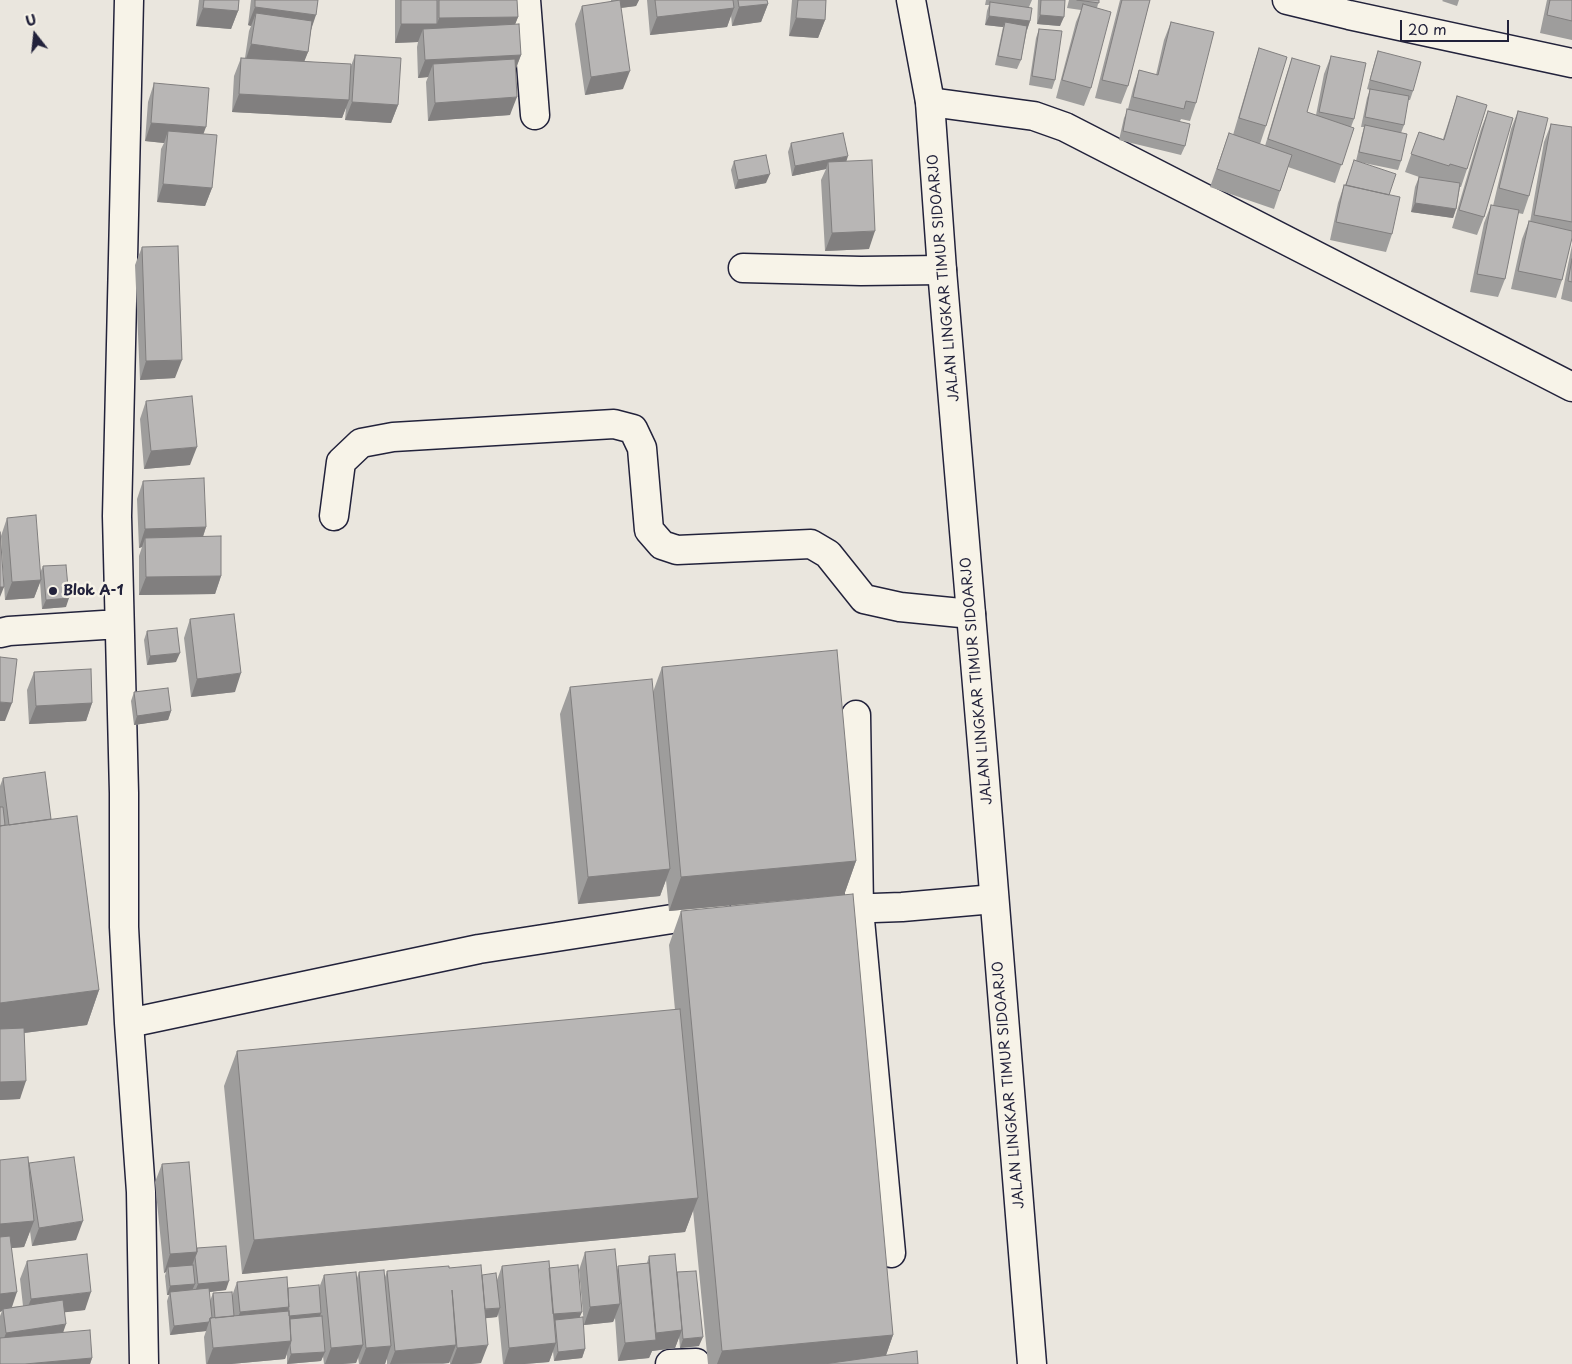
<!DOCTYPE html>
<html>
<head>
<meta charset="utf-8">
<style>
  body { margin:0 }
  #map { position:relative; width:1572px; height:1364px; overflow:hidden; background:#eae6de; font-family:"Playpen Sans",sans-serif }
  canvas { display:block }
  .north { position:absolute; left:10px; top:10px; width:50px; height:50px; -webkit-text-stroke:4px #f7f3e8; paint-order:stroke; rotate:344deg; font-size:14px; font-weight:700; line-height:20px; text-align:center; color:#22223b }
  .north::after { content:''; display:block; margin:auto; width:18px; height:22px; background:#22223b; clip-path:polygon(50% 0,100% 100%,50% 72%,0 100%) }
  .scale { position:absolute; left:1400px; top:20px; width:109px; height:22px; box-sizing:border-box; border:2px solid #22223b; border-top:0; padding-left:6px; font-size:15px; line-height:18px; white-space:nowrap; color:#22223b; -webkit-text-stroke:4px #f7f3e8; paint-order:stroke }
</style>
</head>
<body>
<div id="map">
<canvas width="1572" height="1364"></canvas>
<div class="north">U</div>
<div class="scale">20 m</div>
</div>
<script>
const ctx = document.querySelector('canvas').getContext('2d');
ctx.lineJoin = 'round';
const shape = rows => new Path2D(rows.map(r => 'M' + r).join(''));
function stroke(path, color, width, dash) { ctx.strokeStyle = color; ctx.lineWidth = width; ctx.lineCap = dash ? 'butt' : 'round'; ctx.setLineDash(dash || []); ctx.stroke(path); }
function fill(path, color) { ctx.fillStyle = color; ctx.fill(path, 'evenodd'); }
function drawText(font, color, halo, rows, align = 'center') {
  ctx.font = font + ' "Playpen Sans",sans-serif'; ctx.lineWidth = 5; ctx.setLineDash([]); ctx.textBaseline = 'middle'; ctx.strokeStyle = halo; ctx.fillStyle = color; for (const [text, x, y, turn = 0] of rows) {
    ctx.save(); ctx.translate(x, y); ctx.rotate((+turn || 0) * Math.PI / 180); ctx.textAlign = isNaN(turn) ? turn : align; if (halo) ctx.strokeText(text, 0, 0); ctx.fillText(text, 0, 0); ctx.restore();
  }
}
const minor = shape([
  [129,0,117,516,124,793,124,927,129,1023,141,1192,144,1364],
  [526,0,535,115],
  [1287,0,1349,15,1572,63],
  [930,102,1034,116,1065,127,1572,387],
  [743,268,861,271,942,270],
  [334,516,341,462,361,443,393,437,614,424,633,429,642,448,649,530,662,545,677,550,811,544,828,554,864,599,900,607,971,614],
  [0,633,9,631,119,624],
  [856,715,859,909,891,1253],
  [817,910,902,907,994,899],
  [129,1023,479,949,717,912],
  [670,1364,696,1363]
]);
const major = shape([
  [911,0,930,102,942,270,983,756,1032,1364]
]);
stroke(minor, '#22223b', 31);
stroke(major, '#22223b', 31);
stroke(minor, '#f7f3e8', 28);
stroke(major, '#f7f3e8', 28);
fill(shape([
  [199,0,239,0,238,11,231,29,196,26],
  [251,0,318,0,311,30,308,52,304,61,351,66,355,55,398,105,391,123,345,120,346,107,342,118,232,112,234,76,241,58,245,58,249,31,251,26,248,25],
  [395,0,517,0,518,17,515,24,521,55,515,71,510,115,428,121,426,82,428,77,418,78,417,47,418,42,395,43],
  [611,0,639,0,636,6,621,8,623,89,585,95,575,24,582,6,611,2],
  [647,0,767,0,768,4,761,22,732,26,731,15,727,27,650,35],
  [792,0,826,0,825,20,818,38,789,36],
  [986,0,1032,0,1029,7,1030,21,1027,30,1021,60,1017,69,995,65,1003,27,985,25,987,11,989,5,985,5],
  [1038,0,1065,0,1060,26,1037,24],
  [1069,0,1099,0,1097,8,1091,88,1084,106,1056,98,1076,22,1081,10,1067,8],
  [1120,0,1150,0,1128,86,1121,104,1095,98],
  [1443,0,1459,0,1457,6,1442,1],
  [1547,0,1572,0,1572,40,1540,33],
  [1171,22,1196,103,1190,121,1181,119,1180,121,1185,146,1181,155,1119,140,1124,118,1128,109,1133,89,1139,70,1156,75,1164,40],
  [1039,29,1055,80,1052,89,1029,85,1036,38],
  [1259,48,1266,126,1260,144,1265,146,1286,76,1292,58,1307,112,1316,115,1324,74,1331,56,1354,119,1351,127,1354,128,1335,183,1288,167,1274,209,1210,187,1229,133,1233,135,1253,67],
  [1378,51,1413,91,1410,100,1408,100,1404,125,1401,133,1401,161,1398,170,1359,162,1389,195,1392,234,1386,252,1330,240,1338,203,1344,185,1345,185,1356,161,1362,135,1364,127,1361,127,1367,98,1370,90,1367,89,1375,60],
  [154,83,203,134,212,188,205,206,157,202,161,149,164,143,145,141,148,102],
  [1457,96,1467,169,1461,187,1460,187,1456,209,1453,218,1411,212,1415,187,1419,177,1422,178,1405,172,1419,132,1443,139],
  [1488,111,1484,217,1477,235,1452,228,1481,129],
  [1518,111,1529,196,1523,214,1518,213,1505,279,1498,297,1470,292,1484,223,1491,205,1493,206,1511,129],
  [1551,124,1572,127,1572,238,1562,280,1556,298,1511,289,1522,239,1529,221,1530,222,1544,142],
  [791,143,846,161,869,249,825,251,821,180,826,169,792,176,788,152],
  [734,161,766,183,735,189,731,170],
  [1572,245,1572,302,1561,299],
  [142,247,175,378,140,380,135,265],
  [146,401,190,465,144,469,140,419],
  [143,481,206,527,203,537,221,576,215,594,139,595,139,556,142,547,139,548,137,499],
  [7,518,40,573,43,566,66,607,42,609,40,582,34,598,5,600,1,536],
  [190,619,235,692,191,697,184,638],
  [147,631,176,662,147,665,144,640],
  [662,667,856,861,844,895,669,911,666,880,660,896,578,904,560,714,570,687,653,692],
  [34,672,92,703,86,721,29,724,27,690],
  [134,692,171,711,168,720,134,725,131,701],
  [3,778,51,819,99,990,87,1025,24,1033,20,1099,0,1100,0,786],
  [681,911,893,1335,886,1355,918,1364,708,1364,693,1210,685,1232,242,1274,224,1086,237,1051,675,1010,669,945],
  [0,1160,29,1165,29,1163,76,1240,32,1246,30,1231,24,1247,12,1248,12,1307,23,1306,20,1279,27,1261,85,1310,65,1312,63,1332,92,1358,90,1364,0,1364,0,1316,2,1311,0,1312],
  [162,1164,197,1248,226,1290,209,1292,210,1301,213,1293,232,1296,237,1282,288,1288,319,1288,324,1275,357,1278,359,1272,385,1277,387,1271,449,1268,482,1275,497,1280,502,1266,549,1268,580,1317,585,1349,582,1358,554,1361,553,1351,549,1362,524,1364,503,1364,498,1313,497,1317,486,1318,481,1363,471,1364,450,1364,450,1361,449,1363,443,1364,387,1364,387,1358,385,1364,359,1364,358,1357,356,1363,342,1364,324,1364,323,1356,321,1361,287,1364,287,1354,285,1359,231,1364,206,1364,204,1337,206,1331,170,1335,167,1301,169,1295,167,1295,165,1276,166,1272,164,1273,155,1182],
  [585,1252,617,1270,618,1266,647,1263,649,1256,677,1274,677,1272,699,1346,680,1348,679,1337,675,1348,652,1351,649,1358,618,1361,615,1318,613,1322,584,1325,579,1270]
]), '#9e9d9c');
fill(shape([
  [616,0,639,0,636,6,612,9],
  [768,4,761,22,732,26,739,7],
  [255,7,316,15,310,33,256,13,251,26,248,25],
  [203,8,238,11,231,29,196,26],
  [734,8,727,27,650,35,657,17],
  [1040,15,1064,17,1060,26,1037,24],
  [989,16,1030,21,1027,30,1005,22,1003,27,985,25],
  [518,17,511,35,423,29,418,42,395,43,401,24,437,24,439,18],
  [796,18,825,20,818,38,789,36],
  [251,44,308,52,301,70,245,62],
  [521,55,514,73,433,64,428,77,418,78,425,60],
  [630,71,623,89,585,95,591,77],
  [239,94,349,100,342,118,232,112],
  [517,97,510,115,428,121,435,103],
  [352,102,398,105,391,123,345,120],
  [151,123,206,127,199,146,168,131,164,143,145,141],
  [848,156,845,166,828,162,826,169,792,176,795,166],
  [770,174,766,183,735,189,738,180],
  [163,184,212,188,205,206,157,202],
  [1415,203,1456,209,1453,218,1411,212],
  [875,231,869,249,825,251,832,233],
  [182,360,175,378,140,380,146,361],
  [197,447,190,465,144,469,151,451],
  [206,527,200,545,145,538,142,547,139,548,145,529],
  [221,576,215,594,139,595,146,577],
  [41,580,34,598,5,600,12,582],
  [0,587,4,587,0,597],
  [69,598,66,607,42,609,46,600],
  [180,653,176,662,147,665,150,656],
  [241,673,235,692,191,697,197,679],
  [0,702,12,703,5,721,0,721],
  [92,703,86,721,29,724,36,706],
  [171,711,168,720,134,725,137,716],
  [856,861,844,895,669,911,681,877],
  [670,869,660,896,578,904,588,877],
  [99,990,87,1025,0,1036,0,1003],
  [26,1081,20,1099,0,1100,0,1082],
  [698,1198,685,1232,242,1274,254,1240],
  [34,1221,24,1247,0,1249,0,1224],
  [83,1221,76,1240,32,1246,39,1228],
  [197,1252,190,1271,168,1267,166,1272,164,1273,170,1254],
  [229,1281,226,1290,194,1294,198,1284],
  [195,1284,191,1293,170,1292,169,1295,167,1295,170,1286],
  [17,1292,11,1310,3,1309,2,1311,0,1312,0,1294],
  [91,1292,85,1310,24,1317,31,1299],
  [620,1304,613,1322,584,1325,590,1307],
  [289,1307,283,1325,234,1330,240,1312],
  [500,1308,497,1317,479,1319,482,1310],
  [582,1312,578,1321,555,1320,554,1323,552,1314],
  [321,1313,318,1323,288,1325,289,1316],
  [209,1322,206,1331,170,1335,174,1326],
  [66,1324,60,1342,0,1349,6,1333],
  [682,1330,675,1348,652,1351,649,1358,618,1361,625,1343,654,1340,656,1333],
  [893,1335,883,1364,717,1364,722,1351],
  [703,1337,699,1346,680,1348,683,1339],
  [291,1341,285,1359,231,1364,207,1364,213,1348],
  [556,1343,549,1362,524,1364,504,1364,509,1348],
  [363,1345,356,1363,342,1364,325,1364,331,1348],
  [456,1345,449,1363,390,1364,395,1351],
  [488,1345,481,1363,471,1364,451,1364,457,1348],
  [391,1346,385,1364,360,1364,366,1348],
  [585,1349,582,1358,554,1361,558,1352],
  [325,1352,321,1361,287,1364,291,1354],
  [92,1358,90,1364,25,1364]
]), '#817f7f');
const building = shape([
  [204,0,239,0,238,11,203,8,204,0],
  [255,0,318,0,316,15,255,7,255,0],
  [401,0,437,0,437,24,401,24,401,0],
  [439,0,517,0,518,17,439,18,439,0],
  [620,0,630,71,591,77,582,6,620,0],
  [655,0,733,0,734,8,657,17,655,0],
  [738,0,767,0,768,4,739,7,738,0],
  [798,0,826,0,825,20,796,18,798,0],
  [1041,0,1065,0,1064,17,1040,15,1041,0],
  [1077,0,1099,0,1099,3,1077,0],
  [1122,0,1150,0,1128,86,1102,80,1122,0],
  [1550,0,1572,0,1572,21,1547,15,1550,0],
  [990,2,1032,8,1030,21,989,16,990,2],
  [1083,4,1111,12,1091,88,1062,80,1083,4],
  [256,13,312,21,308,52,251,44,256,13],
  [1005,22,1027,26,1021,60,998,56,1005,22],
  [1171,22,1214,32,1196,103,1186,101,1184,109,1133,97,1139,70,1158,75,1171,22],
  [519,24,521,55,425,60,423,29,519,24],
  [1039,29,1062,31,1055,80,1032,76,1039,29],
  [1259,48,1287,57,1266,126,1239,118,1259,48],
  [1378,51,1421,62,1413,91,1370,80,1378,51],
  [355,55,401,58,398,105,352,102,355,55],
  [1331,56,1366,63,1354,119,1319,112,1331,56],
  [241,58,351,64,349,100,239,94,241,58],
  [1292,58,1320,66,1307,112,1354,128,1342,165,1268,139,1292,58],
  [515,59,517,97,435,103,433,64,515,59],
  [154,83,209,88,206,127,151,123,154,83],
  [1370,89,1409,96,1404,125,1365,117,1370,89],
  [1457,96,1487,105,1467,169,1450,164,1449,166,1411,154,1419,132,1444,140,1457,96],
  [1127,109,1190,124,1185,146,1123,131,1127,109],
  [1488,111,1513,118,1484,217,1459,210,1488,111],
  [1518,111,1548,118,1529,196,1499,188,1518,111],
  [1551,124,1572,127,1572,222,1534,215,1551,124],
  [1365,125,1407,134,1401,161,1359,152,1365,125],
  [168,131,217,135,212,188,163,184,168,131],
  [843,133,848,156,795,166,791,143,843,133],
  [1229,133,1292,155,1280,191,1217,169,1229,133],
  [766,155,770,174,738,180,734,161,766,155],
  [872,160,875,231,832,233,828,162,872,160],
  [1354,160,1396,174,1389,195,1346,185,1354,160],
  [1419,177,1460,183,1456,209,1415,203,1419,177],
  [1344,185,1400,197,1392,234,1336,222,1344,185],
  [1491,205,1519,210,1505,279,1477,274,1491,205],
  [1529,221,1572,231,1572,238,1562,280,1518,271,1529,221],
  [178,246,182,360,146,361,142,247,178,246],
  [1572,259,1572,282,1568,281,1572,259],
  [192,396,197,447,151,451,146,401,192,396],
  [204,478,206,527,145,529,143,481,204,478],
  [36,515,41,580,12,582,7,518,36,515],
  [0,532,4,587,0,587,0,532],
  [221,536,221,576,146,577,145,538,221,536],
  [66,565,69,598,46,600,43,566,66,565],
  [234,614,241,673,197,679,190,619,234,614],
  [177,628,180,653,150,656,147,631,177,628],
  [837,650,856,861,681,877,662,667,837,650],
  [0,657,17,659,12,703,0,702,0,657],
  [91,669,92,703,36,706,34,672,91,669],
  [652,679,670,869,588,877,570,687,652,679],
  [168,688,171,711,137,716,134,692,168,688],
  [45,772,51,819,9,825,3,778,45,772],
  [0,807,3,807,5,825,0,826,0,807],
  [77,816,99,990,0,1003,0,826,77,816],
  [853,894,893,1335,722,1351,681,911,853,894],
  [680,1009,698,1198,254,1240,237,1051,680,1009],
  [24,1028,26,1081,0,1082,0,1029,24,1028],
  [28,1157,34,1221,0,1224,0,1160,28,1157],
  [74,1157,83,1221,39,1228,29,1163,74,1157],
  [189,1162,197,1252,170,1254,162,1164,189,1162],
  [10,1236,17,1292,0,1294,0,1237,10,1236],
  [226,1246,229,1281,198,1284,195,1257,197,1252,197,1248,226,1246],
  [615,1249,620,1304,590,1307,585,1252,615,1249],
  [87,1254,91,1292,31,1299,27,1261,87,1254],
  [675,1254,682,1330,656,1333,649,1256,675,1254],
  [549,1261,556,1343,509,1348,502,1266,549,1261],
  [649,1263,656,1340,625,1343,618,1266,649,1263],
  [193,1265,195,1284,170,1286,168,1267,193,1265],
  [481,1265,488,1345,457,1348,452,1290,456,1345,395,1351,387,1271,449,1266,449,1268,481,1265],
  [578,1265,582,1312,553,1314,549,1268,578,1265],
  [384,1270,391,1346,366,1348,359,1272,384,1270],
  [696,1271,703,1337,683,1339,677,1272,696,1271],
  [356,1272,363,1345,331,1348,324,1275,356,1272],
  [496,1273,500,1308,485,1309,482,1275,496,1273],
  [287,1277,289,1307,240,1312,237,1282,287,1277],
  [319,1285,321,1313,289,1316,288,1288,319,1285],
  [209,1288,212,1318,210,1318,209,1322,174,1326,170,1292,209,1288],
  [232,1292,234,1316,215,1318,213,1293,232,1292],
  [63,1300,66,1324,6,1333,3,1309,63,1300],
  [289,1311,291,1341,213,1348,210,1318,289,1311],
  [322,1316,325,1352,291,1354,290,1345,291,1341,290,1319,322,1316],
  [583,1317,585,1349,558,1352,555,1320,583,1317],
  [90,1330,92,1358,25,1364,0,1364,0,1338,90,1330],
  [917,1351,918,1364,824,1364,917,1351]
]);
fill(building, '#b8b6b5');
stroke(building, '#817f7f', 1);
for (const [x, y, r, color] of [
  [53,591,5,"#22223b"]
]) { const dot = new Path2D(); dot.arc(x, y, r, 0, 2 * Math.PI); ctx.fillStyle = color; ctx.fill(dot); stroke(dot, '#f7f3e8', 2); }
drawText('14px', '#22223b', '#f7f3e8', [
  ["JALAN LINGKAR TIMUR SIDOARJO",944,278,-95],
  ["JALAN LINGKAR TIMUR SIDOARJO",977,681,-95],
  ["JALAN LINGKAR TIMUR SIDOARJO",1009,1085,-95]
]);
drawText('bold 14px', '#22223b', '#f7f3e8', [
  ["Blok A-1",63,591]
], 'left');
</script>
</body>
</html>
